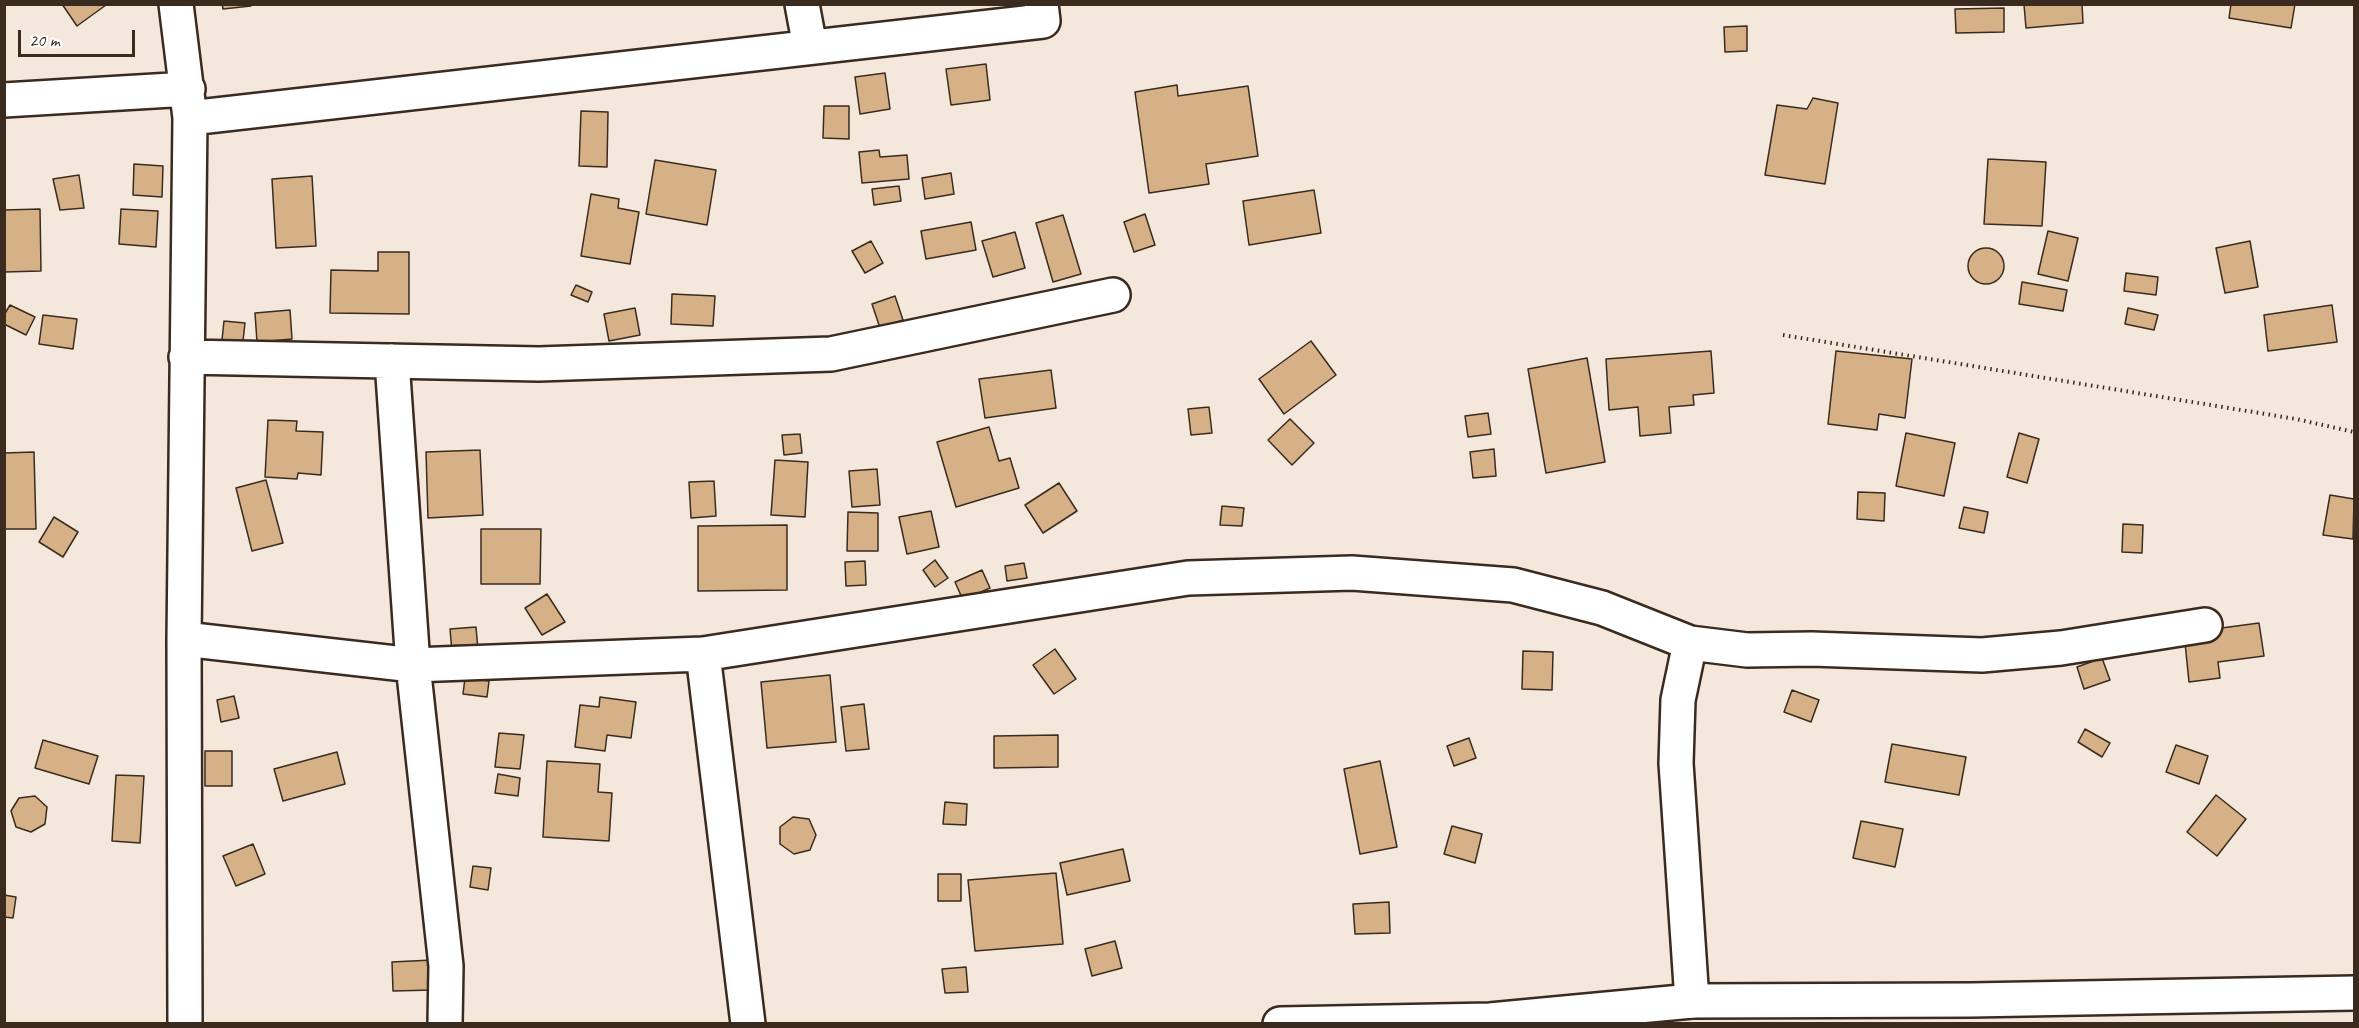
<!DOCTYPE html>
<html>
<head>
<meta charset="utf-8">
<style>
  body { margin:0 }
  #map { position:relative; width:2359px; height:1028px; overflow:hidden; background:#f3e8db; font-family:Caveat,sans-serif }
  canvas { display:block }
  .frame { position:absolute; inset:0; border:6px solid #3b2a1e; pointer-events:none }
  .scale { position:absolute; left:18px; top:30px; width:117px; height:27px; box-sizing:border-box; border:3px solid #3b2a1e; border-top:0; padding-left:8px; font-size:18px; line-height:21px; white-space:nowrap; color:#3b2a1e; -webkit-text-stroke:4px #fff; paint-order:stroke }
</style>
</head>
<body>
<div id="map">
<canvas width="2359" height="1028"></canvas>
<div class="frame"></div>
<div class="scale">20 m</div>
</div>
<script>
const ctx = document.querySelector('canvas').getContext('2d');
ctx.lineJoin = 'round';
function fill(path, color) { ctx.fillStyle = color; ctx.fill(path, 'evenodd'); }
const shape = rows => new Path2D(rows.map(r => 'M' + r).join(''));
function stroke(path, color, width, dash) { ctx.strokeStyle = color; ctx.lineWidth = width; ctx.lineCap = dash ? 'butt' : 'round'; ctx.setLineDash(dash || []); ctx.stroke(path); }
const building = shape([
  [62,4,106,4,106,5,77,26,62,4],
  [222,4,251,4,251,6,223,9,222,4],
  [2082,4,2083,23,2026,28,2024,5,2082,4],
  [2231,4,2295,4,2291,28,2229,18,2231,4],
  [2004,8,2004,32,1956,33,1955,9,2004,8],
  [1747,26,1747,51,1725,52,1724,27,1747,26],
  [986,64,990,100,951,105,946,69,986,64],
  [885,73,890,109,860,114,855,77,885,73],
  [1177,85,1178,96,1248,86,1258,156,1206,164,1209,184,1149,193,1135,92,1177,85],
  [1813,98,1838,103,1825,184,1765,175,1777,105,1807,109,1813,98],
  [824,106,849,106,849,139,823,138,824,106],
  [581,111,608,112,607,167,579,166,581,111],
  [879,150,880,157,907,155,909,179,862,183,859,152,879,150],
  [1988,159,2046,162,2042,226,1984,224,1988,159],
  [655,160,716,170,707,225,646,214,655,160],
  [134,164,163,166,162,197,133,195,134,164],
  [951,173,954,194,925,199,922,178,951,173],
  [79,175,84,208,60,210,53,179,79,175],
  [312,176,316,246,276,248,272,179,312,176],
  [899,186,901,201,874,205,872,189,899,186],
  [1314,190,1321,233,1249,245,1243,201,1314,190],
  [591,194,619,199,618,208,639,212,630,264,581,256,591,194],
  [40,209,41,271,4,272,4,210,40,209],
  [121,209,158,211,156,247,119,244,121,209],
  [1145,214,1155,245,1134,252,1124,222,1145,214],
  [1063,215,1081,274,1053,282,1036,223,1063,215],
  [971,222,976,250,926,259,921,231,971,222],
  [2048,231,2078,238,2068,281,2038,274,2048,231],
  [1015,232,1025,268,993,277,982,241,1015,232],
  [871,241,883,263,865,273,852,251,871,241],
  [2250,241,2258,287,2225,293,2216,248,2250,241],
  '1968 266a18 18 0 1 1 36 0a18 18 0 1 1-36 0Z',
  [378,252,409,252,409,314,330,313,331,270,378,271,378,252],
  [2126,273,2158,277,2156,295,2124,291,2126,273],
  [2022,282,2067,290,2063,311,2019,304,2022,282],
  [576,285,592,292,588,302,571,295,576,285],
  [672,294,715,296,713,326,671,324,672,294],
  [895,296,903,320,880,328,872,304,895,296],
  [10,305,35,317,26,335,4,324,4,315,10,305],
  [2332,305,2337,342,2268,351,2264,315,2332,305],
  [635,308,640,335,609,341,604,314,635,308],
  [2128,308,2158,315,2154,330,2125,324,2128,308],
  [290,310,292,339,257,342,255,313,290,310],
  [43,315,77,319,73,349,39,344,43,315],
  [224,321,245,323,243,341,222,340,224,321],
  [1311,341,1336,375,1284,414,1259,379,1311,341],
  [1711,351,1714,393,1693,395,1694,405,1669,407,1671,433,1640,436,1638,407,1609,410,1606,359,1711,351],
  [1836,351,1912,359,1905,418,1879,414,1877,430,1828,424,1836,351],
  [1587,358,1605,462,1546,473,1528,369,1587,358],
  [1051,370,1056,408,985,418,979,379,1051,370],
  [1209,407,1212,433,1191,435,1188,409,1209,407],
  [1488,413,1491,434,1468,437,1465,416,1488,413],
  [1290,419,1314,443,1292,465,1268,440,1290,419],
  [268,420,297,421,296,431,323,432,321,475,298,473,297,479,265,477,268,420],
  [989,427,999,461,1010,458,1019,488,956,507,937,442,989,427],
  [1906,433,1955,443,1944,496,1896,486,1906,433],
  [2019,433,2039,439,2027,483,2007,477,2019,433],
  [800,434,802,453,784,455,782,435,800,434],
  [1494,449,1496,476,1473,478,1470,452,1494,449],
  [480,450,483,515,428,518,426,452,480,450],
  [34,452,36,529,4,529,4,453,34,452],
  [775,460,808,462,805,517,771,515,775,460],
  [877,469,880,505,852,507,849,471,877,469],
  [266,480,283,543,252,551,236,488,266,480],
  [714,481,716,516,691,518,689,482,714,481],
  [1059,483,1077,511,1043,533,1025,505,1059,483],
  [1858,492,1885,493,1884,521,1857,519,1858,492],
  [2330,495,2354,499,2353,539,2323,535,2330,495],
  [1222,506,1244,508,1242,526,1220,525,1222,506],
  [1964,507,1988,512,1984,533,1959,528,1964,507],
  [931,511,939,547,907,554,899,517,931,511],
  [848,512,878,513,878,551,847,551,848,512],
  [54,517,78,532,63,557,39,542,54,517],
  [2123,524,2143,525,2142,553,2122,552,2123,524],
  [787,525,787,590,698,591,698,526,787,525],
  [481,529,541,529,540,584,481,584,481,529],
  [935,560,948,578,935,587,923,570,935,560],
  [865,561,866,585,846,586,845,562,865,561],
  [1024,563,1027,578,1007,581,1005,566,1024,563],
  [982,570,990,588,963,600,955,582,982,570],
  [547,594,565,622,542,635,525,608,547,594],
  [2259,623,2264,656,2218,662,2220,678,2189,682,2184,633,2259,623],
  [476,627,478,650,452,652,450,629,476,627],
  [1055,649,1076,679,1054,694,1033,665,1055,649],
  [1523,651,1553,652,1552,690,1522,689,1523,651],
  [2102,658,2110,680,2084,689,2077,667,2102,658],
  [830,675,836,742,767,748,761,682,830,675],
  [465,678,489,681,487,697,463,694,465,678],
  [1792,690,1819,700,1811,722,1784,712,1792,690],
  [234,696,239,718,221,722,217,700,234,696],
  [600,697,636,702,631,738,607,735,605,751,575,747,580,705,599,707,600,697],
  [864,704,869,749,846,751,841,707,864,704],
  [2085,729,2110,743,2102,757,2078,742,2085,729],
  [499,733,524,735,520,769,495,767,499,733],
  [1058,735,1058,767,994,768,994,736,1058,735],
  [1469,738,1476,758,1454,766,1447,746,1469,738],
  [43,740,98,756,89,784,35,768,43,740],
  [1892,744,1966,757,1959,795,1885,782,1892,744],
  [2176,745,2208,756,2199,784,2166,772,2176,745],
  [205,751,232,751,232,786,205,786,205,751],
  [337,752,345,784,283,801,274,769,337,752],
  [547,761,600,764,598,792,612,793,609,841,543,837,547,761],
  [1380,761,1397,847,1360,854,1344,769,1380,761],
  [498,774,520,778,518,796,495,793,498,774],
  [116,775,144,776,140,843,112,841,116,775],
  [2216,795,2246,819,2217,856,2187,832,2216,795],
  [35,796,47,807,45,824,31,832,16,827,11,811,19,798,35,796],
  [945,802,967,804,966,825,943,824,945,802],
  [793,817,809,819,816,835,810,850,794,854,780,844,780,827,793,817],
  [1861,821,1903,829,1895,867,1853,858,1861,821],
  [1452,826,1482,834,1475,863,1444,854,1452,826],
  [253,844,265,874,236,886,223,856,253,844],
  [1123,849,1130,881,1067,895,1060,863,1123,849],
  [473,866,491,868,488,890,470,887,473,866],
  [1056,873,1063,944,975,951,968,880,1056,873],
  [938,874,961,874,961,901,938,901,938,874],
  [4,895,16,897,13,918,4,917,4,895],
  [1389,902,1390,933,1355,934,1353,904,1389,902],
  [1115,941,1122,968,1092,976,1085,949,1115,941],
  [432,960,433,990,393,991,392,962,432,960],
  [966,967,968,992,945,993,942,969,966,967]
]);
fill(building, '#d6b188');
stroke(building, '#3b2a1e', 1.5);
const minor = shape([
  [176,4,190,118,184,639,185,1024],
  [802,4,810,47],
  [4,100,188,89],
  [190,118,1043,21,1041,4],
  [186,357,539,364,831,354,1113,295],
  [392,361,413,665,446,966,445,1024],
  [184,639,413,665,703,654,1188,578,1352,573,1513,585,1602,608,1690,643,1678,700,1676,763,1692,1001],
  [1690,643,1747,650,1812,649,1982,655,2061,648,2205,625],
  [703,654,748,1024]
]);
const tertiary = shape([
  [1280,1024,1490,1020,1692,1001,1971,1000,2354,993]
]);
stroke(minor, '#3b2a1e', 38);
stroke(tertiary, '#3b2a1e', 38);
stroke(shape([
  [1783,335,2296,419,2354,432]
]), '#3b2a1e', 4, [1.5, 4.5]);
stroke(minor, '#fff', 33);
stroke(tertiary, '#fff', 33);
</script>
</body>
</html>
